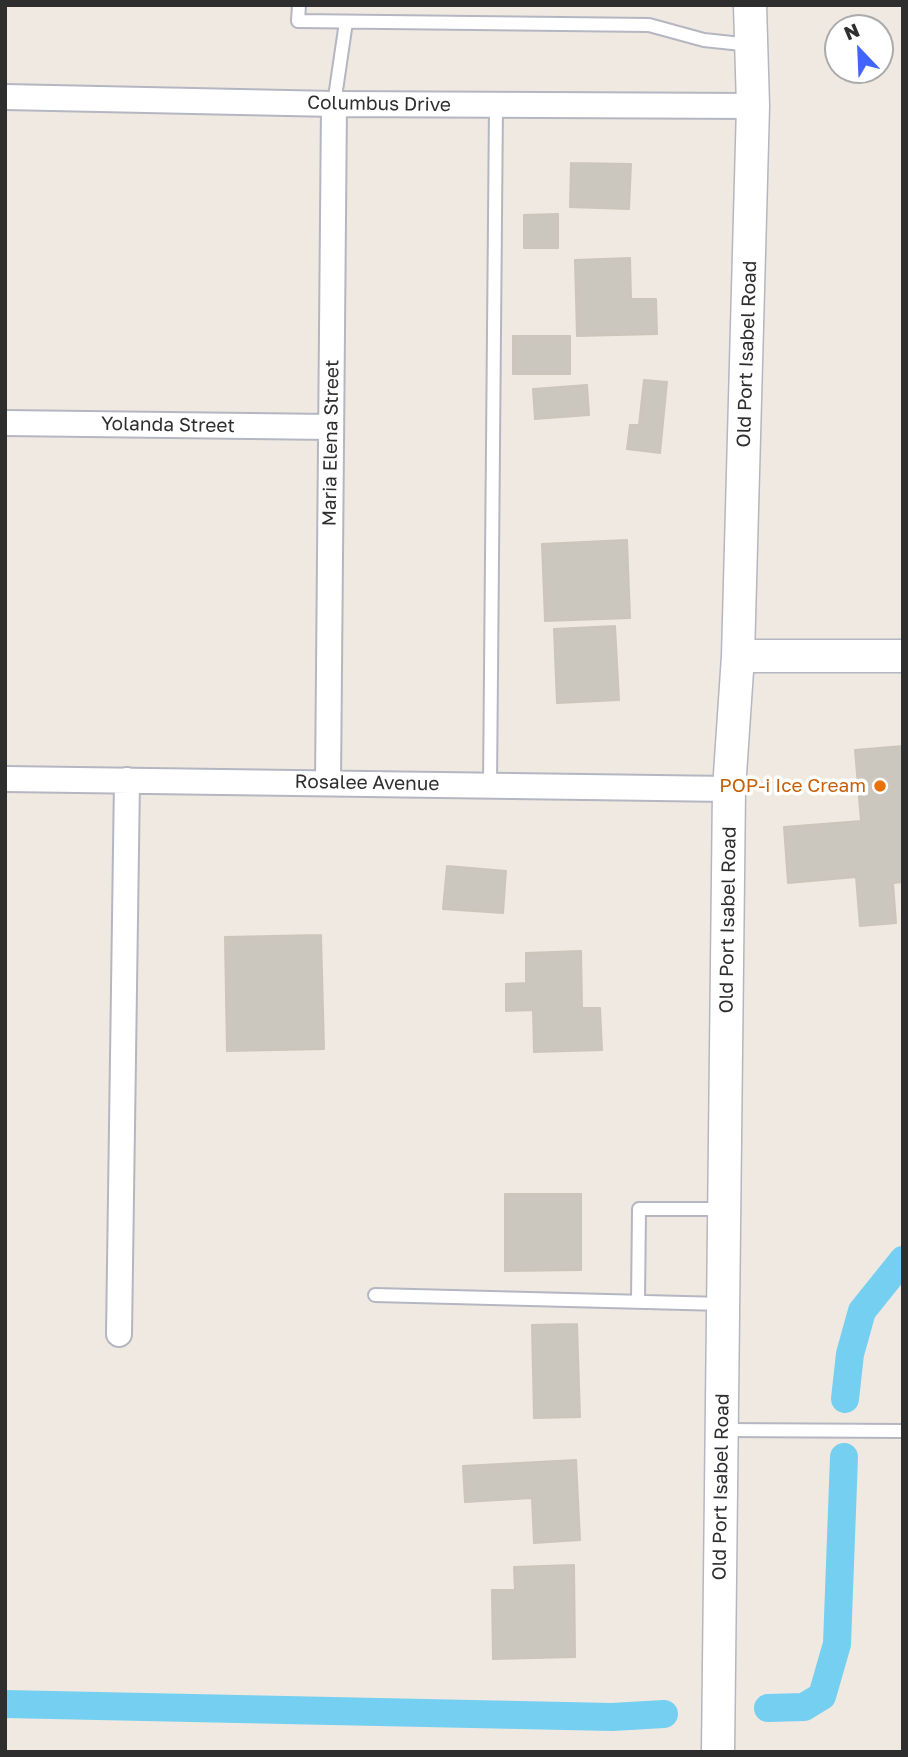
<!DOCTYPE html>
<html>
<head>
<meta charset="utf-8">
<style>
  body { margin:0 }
  #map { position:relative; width:908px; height:1757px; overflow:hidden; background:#efe9e1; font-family:"Golos Text",sans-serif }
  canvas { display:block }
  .frame { position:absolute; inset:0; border:7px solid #2e2e2e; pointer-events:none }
  .north { position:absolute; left:824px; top:14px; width:70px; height:70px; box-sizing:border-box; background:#fff; border:2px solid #ababab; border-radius:50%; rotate:337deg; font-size:19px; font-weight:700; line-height:28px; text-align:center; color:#2e2e2e }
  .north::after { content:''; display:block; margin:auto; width:24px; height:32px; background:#4264fb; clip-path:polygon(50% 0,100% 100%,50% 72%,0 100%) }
</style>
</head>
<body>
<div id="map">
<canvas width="908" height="1757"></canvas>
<div class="frame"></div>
<div class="north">N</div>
</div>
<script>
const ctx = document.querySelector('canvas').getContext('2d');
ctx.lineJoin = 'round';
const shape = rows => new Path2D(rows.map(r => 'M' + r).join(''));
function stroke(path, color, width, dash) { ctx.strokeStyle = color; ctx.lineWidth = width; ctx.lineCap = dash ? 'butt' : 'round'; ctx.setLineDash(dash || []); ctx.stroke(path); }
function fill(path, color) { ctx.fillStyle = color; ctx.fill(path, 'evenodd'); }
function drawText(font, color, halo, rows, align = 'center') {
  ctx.font = font + ' "Golos Text",sans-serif'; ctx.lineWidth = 7; ctx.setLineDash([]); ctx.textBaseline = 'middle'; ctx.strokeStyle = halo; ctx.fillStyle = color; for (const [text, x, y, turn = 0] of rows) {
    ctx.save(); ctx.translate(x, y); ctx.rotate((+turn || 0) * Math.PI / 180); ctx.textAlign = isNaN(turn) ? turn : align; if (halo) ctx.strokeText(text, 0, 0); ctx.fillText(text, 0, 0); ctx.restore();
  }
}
stroke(shape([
  [845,1399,850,1354,862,1311,903,1260],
  [5,1704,612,1717,664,1714],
  [768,1708,804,1707,822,1696,837,1644,844,1457]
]), '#75cff0', 28);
const building = shape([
  [571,163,631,164,629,209,570,207,571,163],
  [558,214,558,248,524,248,524,215,558,214],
  [630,258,631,299,656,299,657,334,577,336,575,260,630,258],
  [513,336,570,336,570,374,513,374,513,336],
  [644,380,667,382,660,453,627,449,630,425,639,425,644,380],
  [587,385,589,415,535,419,533,389,587,385],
  [627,540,630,618,545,621,542,544,627,540],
  [615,626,619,700,557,703,554,629,615,626],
  [903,746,903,882,893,883,896,923,860,926,856,877,788,883,784,827,861,821,855,750,903,746],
  [447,866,506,871,503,913,443,909,447,866],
  [321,935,324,1049,227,1051,225,937,321,935],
  [581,951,582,1008,600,1008,602,1050,534,1052,533,1010,506,1011,506,984,526,983,526,953,581,951],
  [505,1194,581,1194,581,1270,505,1271,505,1194],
  [577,1324,580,1417,534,1418,532,1325,577,1324],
  [576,1460,580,1540,534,1543,532,1498,465,1502,463,1466,576,1460],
  [574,1565,575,1657,493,1659,492,1590,515,1590,514,1567,574,1565]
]);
fill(building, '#cbc7bf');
stroke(building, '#cbc5ba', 2);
const service = shape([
  [299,5,298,21,649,25,704,40,751,45],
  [334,104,346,22],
  [490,785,496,105],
  [375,1295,723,1304],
  [638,1301,639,1209,724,1209],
  [722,1430,903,1431]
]);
const minor = shape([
  [5,97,334,104,753,106],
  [5,423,331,427],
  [5,779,729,789],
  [328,782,334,104],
  [119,1334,127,780]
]);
const tertiary = shape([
  [738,656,903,656],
  [718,1752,729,789,738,656,753,106,750,5]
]);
stroke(service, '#b4b7c1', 16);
stroke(minor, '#b4b7c1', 28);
stroke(tertiary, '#b4b7c1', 35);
stroke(service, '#fff', 12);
stroke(minor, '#fff', 24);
stroke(tertiary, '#fff', 32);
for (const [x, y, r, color] of [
  [880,786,7,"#e8710a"]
]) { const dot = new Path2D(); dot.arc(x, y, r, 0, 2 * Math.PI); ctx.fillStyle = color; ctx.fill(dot); stroke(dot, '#fff', 2.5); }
drawText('19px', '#2e2e2e', '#fff', [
  ["Columbus Drive",379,104,1],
  ["Old Port Isabel Road",747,354,-88],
  ["Yolanda Street",168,425,1],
  ["Maria Elena Street",331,443,-89],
  ["Rosalee Avenue",367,783,1],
  ["Old Port Isabel Road",728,920,-89],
  ["Old Port Isabel Road",721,1487,-89]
]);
drawText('19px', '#c56008', '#fff', [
  ["POP-i Ice Cream",866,786]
], 'right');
</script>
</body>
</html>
